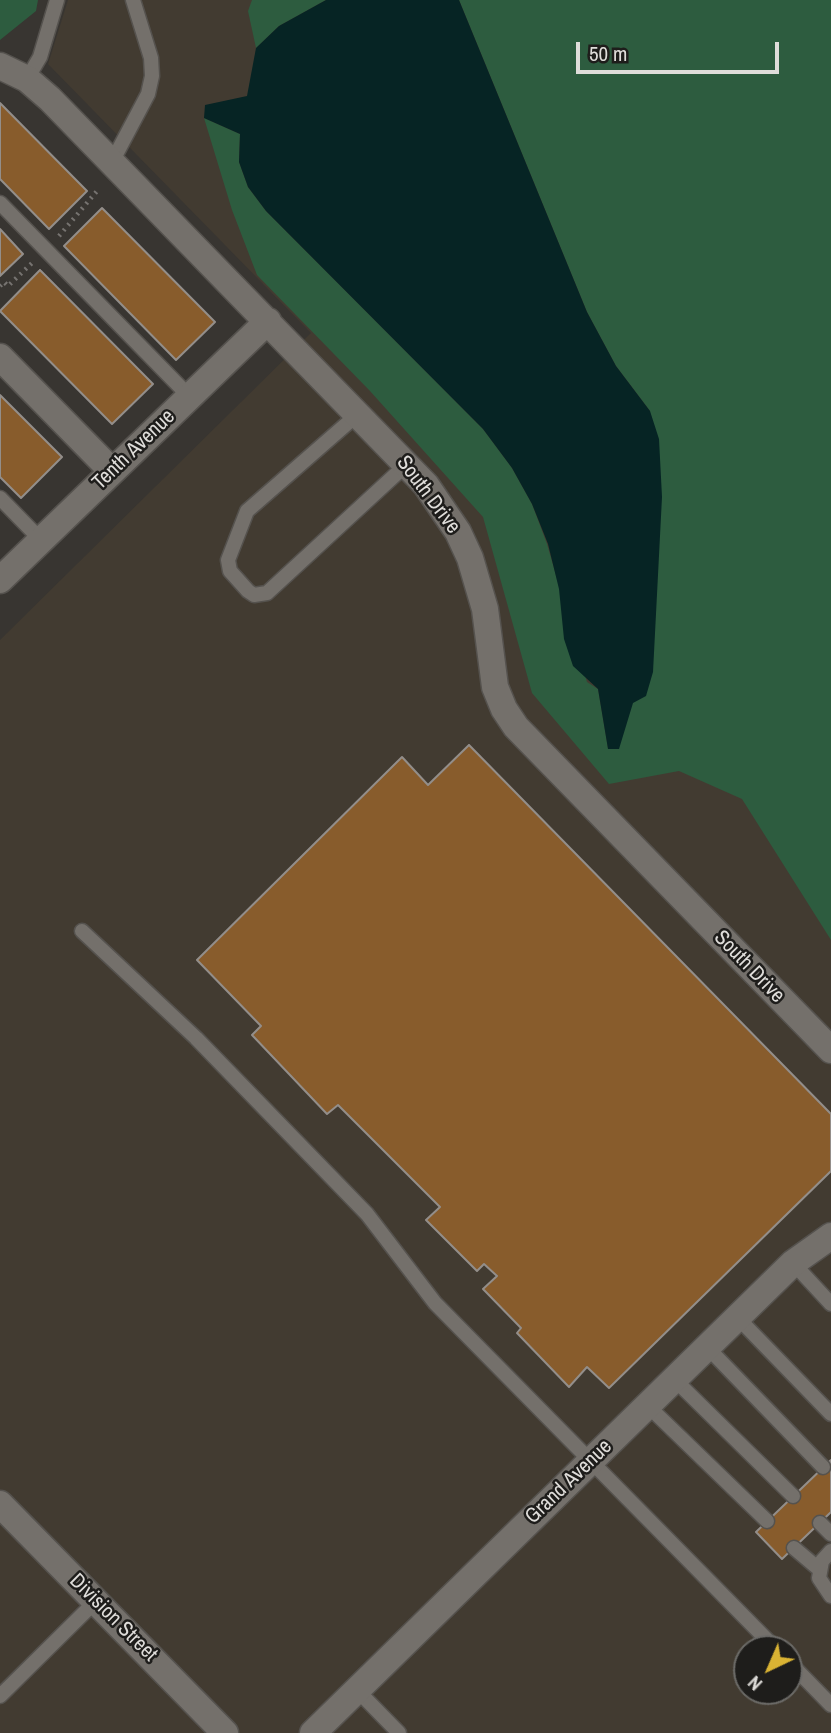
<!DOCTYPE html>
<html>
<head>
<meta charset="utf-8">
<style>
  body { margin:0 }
  #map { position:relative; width:831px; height:1733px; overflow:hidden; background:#383531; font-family:"Archivo Narrow",sans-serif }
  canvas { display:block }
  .north { position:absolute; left:733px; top:1635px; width:70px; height:70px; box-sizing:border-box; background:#1e1d1b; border:2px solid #6b6a67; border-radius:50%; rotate:224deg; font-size:19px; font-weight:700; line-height:28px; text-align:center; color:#dfddda }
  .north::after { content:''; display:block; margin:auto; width:24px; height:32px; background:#dab333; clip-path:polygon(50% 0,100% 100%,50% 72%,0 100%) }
  .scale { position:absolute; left:576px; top:42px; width:203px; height:32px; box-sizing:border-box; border:4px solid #dfddda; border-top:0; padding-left:9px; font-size:21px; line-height:24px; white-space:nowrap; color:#dfddda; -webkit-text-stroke:5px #1e1d1b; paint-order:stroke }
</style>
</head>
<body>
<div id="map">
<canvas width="831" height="1733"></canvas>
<div class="north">N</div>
<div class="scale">50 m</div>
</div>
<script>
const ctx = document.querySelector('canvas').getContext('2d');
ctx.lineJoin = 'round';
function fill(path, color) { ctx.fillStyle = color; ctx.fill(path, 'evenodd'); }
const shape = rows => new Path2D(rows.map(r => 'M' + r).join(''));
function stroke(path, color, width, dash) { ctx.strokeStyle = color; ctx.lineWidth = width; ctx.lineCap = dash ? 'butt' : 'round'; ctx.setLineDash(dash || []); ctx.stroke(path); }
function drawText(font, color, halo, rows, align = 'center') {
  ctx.font = font + ' "Archivo Narrow",sans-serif'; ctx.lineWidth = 5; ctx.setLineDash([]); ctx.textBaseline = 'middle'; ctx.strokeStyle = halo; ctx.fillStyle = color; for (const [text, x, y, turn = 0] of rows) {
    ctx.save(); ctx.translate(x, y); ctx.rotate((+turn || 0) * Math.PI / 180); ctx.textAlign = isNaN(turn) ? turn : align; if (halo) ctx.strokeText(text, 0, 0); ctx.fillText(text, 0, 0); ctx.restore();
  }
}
fill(shape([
  [68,0,602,0,831,495,831,1733,0,1733,0,640,311,333,48,64],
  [747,1649,789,1649,789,1691,747,1691]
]), '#423b31');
fill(shape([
  [0,0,38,0,36,11,0,40],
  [252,0,326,0,279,26,256,48,248,11],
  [459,0,831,0,831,940,742,799,679,771,609,784,532,693,483,517,370,391,257,275,232,210,204,118,240,134,239,162,248,187,266,211,483,429,512,468,532,504,547,544,587,682,598,689,608,748,650,411,616,366,587,312]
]), '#2d5c3f');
fill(shape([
  [326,0,459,0,587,312,616,366,650,411,659,439,662,497,653,672,646,696,633,703,619,749,608,749,598,689,573,666,564,639,559,589,548,544,532,504,512,468,483,429,266,211,248,187,239,162,240,134,204,118,205,105,247,96,256,48,279,26]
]), '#062424');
const building = shape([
  [0,103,87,191,49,229,0,179,0,103],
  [102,208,215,322,176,360,64,246,102,208],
  [0,229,23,254,0,276,0,229],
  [40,270,153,384,112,424,0,311,40,270],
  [0,395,62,457,21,498,0,477,0,395],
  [469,745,831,1114,831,1171,609,1388,587,1367,569,1387,517,1333,521,1328,483,1289,497,1276,484,1264,477,1271,426,1220,440,1207,338,1105,327,1114,252,1035,261,1026,197,960,402,757,428,785,469,745],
  [831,1460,831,1512,782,1559,756,1532,831,1460]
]);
fill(building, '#885c2c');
stroke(building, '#938e8a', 2);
const service = shape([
  [27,79,40,57,57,0],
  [112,162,148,94,152,76,151,58,133,0],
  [0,203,189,396],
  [358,414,247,511,228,560,230,571,248,591,254,595,267,593,407,464],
  [0,498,41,540],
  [82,931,196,1038,367,1214,435,1303,776,1649],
  [793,1263,831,1304],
  [737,1317,831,1414],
  [707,1347,823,1467],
  [674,1379,793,1496],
  [647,1405,767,1521],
  [820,1523,831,1534],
  [794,1548,820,1570],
  [831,1551,822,1561,819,1578,831,1596],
  [789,1662,831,1705],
  [357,1690,399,1733],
  [0,1696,96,1601]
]);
const minor = shape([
  [0,66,27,79,50,99,426,485,458,532,470,558,485,609,495,687,504,709,516,727,831,1050],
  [0,357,112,471],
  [0,580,268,321],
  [0,1504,225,1733],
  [313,1733,793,1263,831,1236]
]);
stroke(service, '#55524e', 17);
stroke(minor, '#55524e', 29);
stroke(shape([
  [59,236,97,191],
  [0,286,4,282,8,286,32,263]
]), '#767370', 4.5, [2, 5]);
stroke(service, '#74706b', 14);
stroke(minor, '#74706b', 26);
drawText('21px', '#dfddda', '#1e1d1b', [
  ["Tenth Avenue",134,450,-44],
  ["South Drive",428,495,53],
  ["South Drive",749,967,46],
  ["Grand Avenue",569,1482,-44],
  ["Division Street",113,1618,45]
]);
</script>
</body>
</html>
